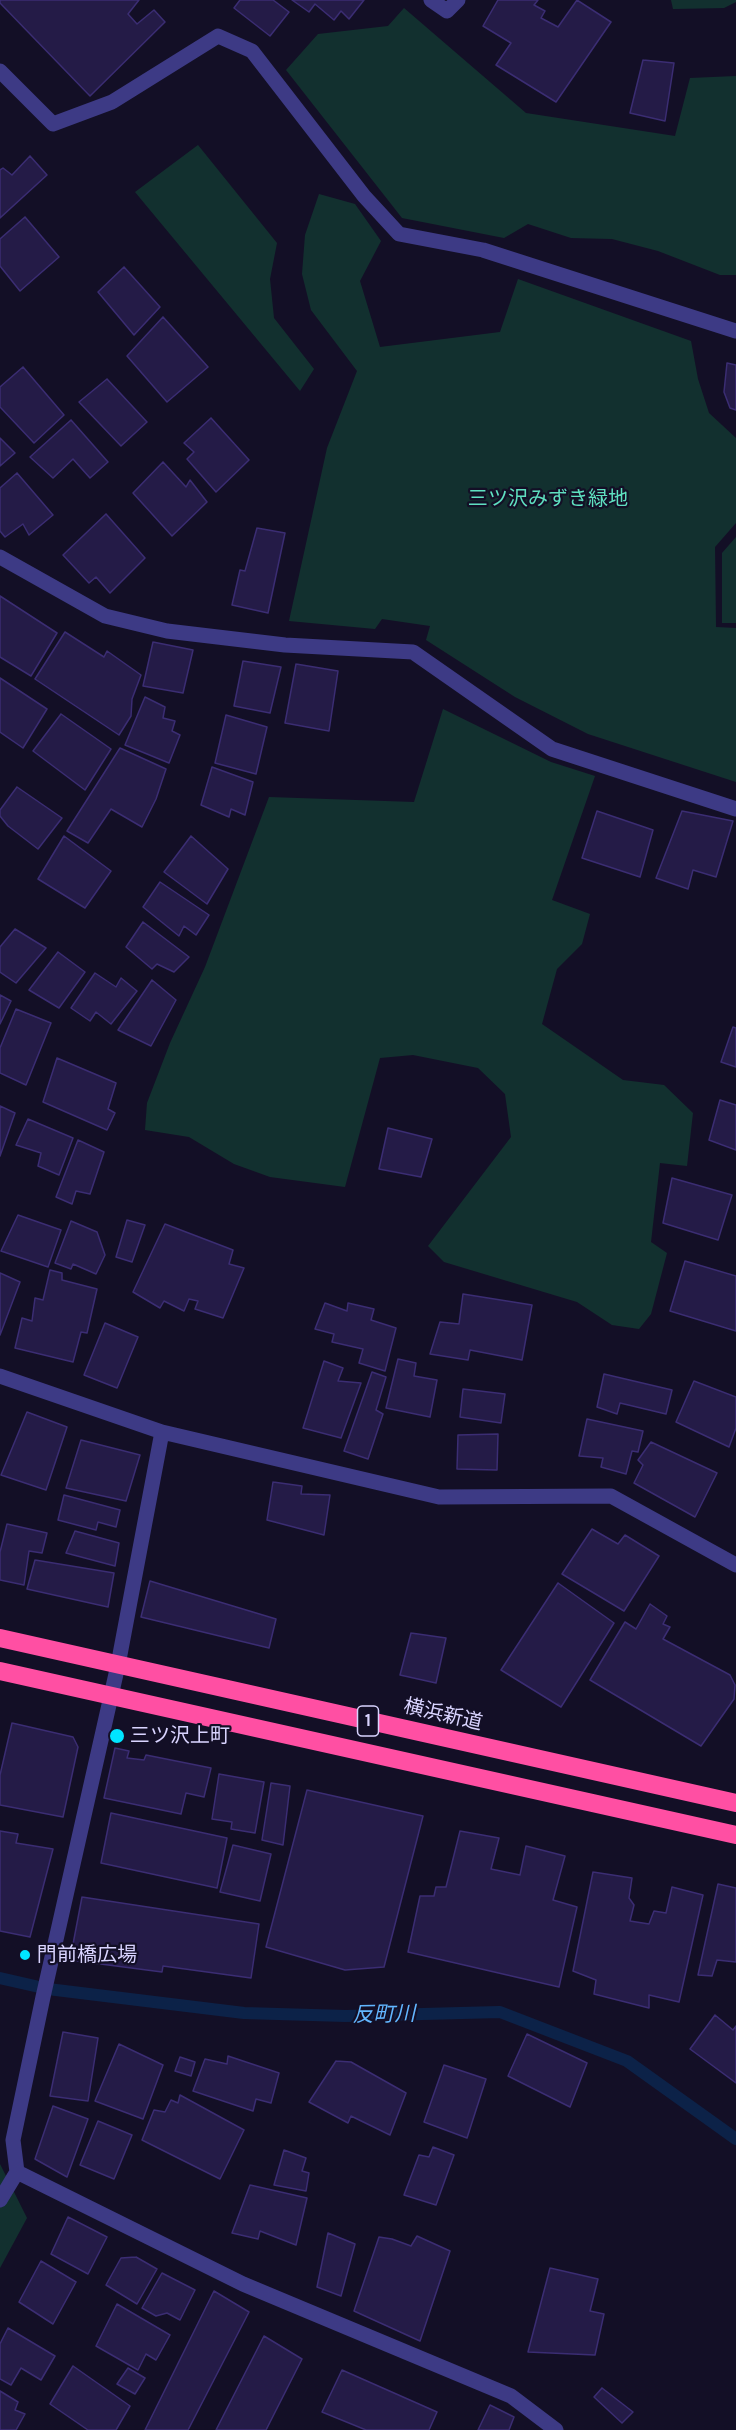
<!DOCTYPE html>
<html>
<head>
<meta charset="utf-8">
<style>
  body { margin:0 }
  canvas { display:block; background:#130f26 }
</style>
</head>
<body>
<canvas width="736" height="2430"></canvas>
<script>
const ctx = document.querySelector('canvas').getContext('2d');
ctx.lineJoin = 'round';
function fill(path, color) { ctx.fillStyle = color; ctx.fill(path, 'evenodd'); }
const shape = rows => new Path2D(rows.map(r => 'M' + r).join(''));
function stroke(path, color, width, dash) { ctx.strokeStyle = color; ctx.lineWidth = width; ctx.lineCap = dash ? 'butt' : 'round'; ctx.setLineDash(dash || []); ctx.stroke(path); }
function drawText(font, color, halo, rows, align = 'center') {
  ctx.font = font + ' Karla,"Noto Sans JP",sans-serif'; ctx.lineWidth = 4.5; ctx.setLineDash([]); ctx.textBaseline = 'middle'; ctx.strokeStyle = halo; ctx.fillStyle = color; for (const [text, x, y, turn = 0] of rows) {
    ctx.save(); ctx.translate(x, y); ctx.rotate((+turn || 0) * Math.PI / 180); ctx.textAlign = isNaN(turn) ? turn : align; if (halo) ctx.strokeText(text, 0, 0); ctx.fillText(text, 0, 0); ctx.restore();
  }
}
fill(shape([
  [671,0,736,0,736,2,724,8,673,9],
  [404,8,526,113,675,136,690,78,736,76,736,275,720,275,658,251,612,239,571,238,528,224,504,238,402,218,286,70,318,34,388,26],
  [198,145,277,243,270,279,274,318,314,369,300,391,135,192],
  [319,194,355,204,381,241,360,281,380,347,500,332,518,279,691,341,698,379,709,413,736,438,736,523,715,547,716,627,736,628,736,782,588,734,515,697,426,640,430,626,382,619,375,629,289,621,327,448,357,371,311,310,302,274,305,235],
  [736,537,736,623,722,623,722,553],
  [443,709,551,762,595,776,552,900,590,914,582,944,557,969,542,1024,623,1080,664,1085,693,1113,687,1166,660,1163,651,1242,667,1253,651,1314,639,1329,612,1325,577,1302,444,1262,428,1246,511,1137,505,1094,478,1068,413,1055,380,1058,345,1187,270,1177,234,1164,189,1137,145,1130,147,1103,170,1043,205,967,269,797,414,802],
  [0,2164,27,2218,0,2268]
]), '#12302f');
stroke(shape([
  [0,1978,48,1989,244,2013,346,2016,500,2012,627,2061,736,2139]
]), '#0c2248', 12);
const building = shape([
  [0,0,139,0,128,14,137,24,154,10,165,22,90,96,0,3,0,0],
  [240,0,273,0,289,12,270,36,234,8,240,0],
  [292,0,364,0,349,19,341,11,334,20,315,4,309,12,292,0],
  [498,0,538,0,534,5,545,11,541,18,558,27,577,0,611,22,556,102,496,65,511,43,483,26,498,0],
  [643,60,674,63,665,121,630,113,643,60],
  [30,156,47,175,0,218,0,170,3,168,12,175,30,156],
  [25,217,59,257,20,291,0,266,0,239,25,217],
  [124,267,160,307,134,335,98,292,124,267],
  [163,317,208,367,167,402,127,356,163,317],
  [727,363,736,365,736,410,730,408,724,392,727,363],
  [23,367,64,415,34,443,0,407,0,387,23,367],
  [107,379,147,422,121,446,79,402,107,379],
  [211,418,249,460,216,492,187,459,194,452,184,443,211,418],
  [71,420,108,462,90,478,73,459,53,478,30,457,71,420],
  [0,438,15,453,0,466,0,438],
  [163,462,186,487,190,480,207,502,172,536,133,493,163,462],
  [17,473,53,515,29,535,23,524,5,537,0,531,0,488,17,473],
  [106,514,145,558,110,593,96,577,89,583,63,555,106,514],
  [257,528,285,533,268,613,232,605,240,570,245,571,257,528],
  [0,596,57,633,31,676,0,657,0,596],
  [65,632,104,657,107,651,141,675,132,699,131,716,119,735,35,679,65,632],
  [153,642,193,650,183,693,143,686,153,642],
  [243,661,281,667,270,713,234,706,243,661],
  [296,664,338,671,329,731,285,723,296,664],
  [0,678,47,709,23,748,0,732,0,678],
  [145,697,165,707,163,718,175,721,172,731,180,735,169,763,125,745,145,697],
  [61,714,111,749,85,790,33,751,61,714],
  [226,715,267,727,256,774,215,763,226,715],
  [120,748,166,769,156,799,142,827,111,809,88,843,67,831,120,748],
  [212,767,253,782,245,815,231,809,229,817,201,805,212,767],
  [17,787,62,818,38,849,8,826,0,816,0,810,17,787],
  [597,811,653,830,640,877,582,858,597,811],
  [682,811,733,821,716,877,693,870,688,889,656,878,682,811],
  [64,836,111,871,85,908,38,879,64,836],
  [191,836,228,869,207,904,164,872,191,836],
  [160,882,209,915,196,935,184,926,179,936,143,907,160,882],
  [143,922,189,957,174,972,157,964,152,969,126,947,143,922],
  [15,929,46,948,16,983,0,972,0,947,15,929],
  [58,952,85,972,59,1008,29,990,58,952],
  [95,973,116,987,121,978,137,991,111,1024,96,1012,90,1021,71,1008,95,973],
  [152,980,176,1000,151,1046,118,1030,152,980],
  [0,995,11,1001,0,1024,0,995],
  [16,1009,51,1023,26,1085,0,1073,0,1048,16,1009],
  [733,1027,736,1028,736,1067,721,1062,733,1027],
  [57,1058,116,1083,108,1109,115,1113,107,1130,43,1102,57,1058],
  [720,1100,736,1105,736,1150,709,1140,720,1100],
  [0,1106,15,1113,0,1156,0,1106],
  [28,1119,73,1138,59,1175,38,1166,41,1153,16,1145,28,1119],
  [388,1128,432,1139,421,1177,379,1169,388,1128],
  [78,1140,104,1152,90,1194,76,1191,72,1204,56,1197,78,1140],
  [672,1178,732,1195,718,1240,663,1223,672,1178],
  [18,1215,61,1230,48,1267,1,1251,18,1215],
  [127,1220,145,1225,132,1262,116,1257,127,1220],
  [71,1221,97,1232,105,1255,96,1274,73,1264,71,1269,55,1263,71,1221],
  [165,1224,233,1250,229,1264,244,1268,223,1318,195,1309,198,1301,189,1299,184,1311,164,1301,160,1308,133,1292,165,1224],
  [685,1261,736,1276,736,1331,670,1311,685,1261],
  [50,1270,62,1273,62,1280,97,1289,87,1333,81,1332,73,1362,15,1348,22,1318,32,1321,35,1298,43,1300,50,1270],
  [0,1273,20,1282,0,1335,0,1273],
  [463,1294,532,1305,522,1360,470,1350,468,1360,430,1354,440,1322,459,1324,463,1294],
  [325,1303,347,1311,348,1303,374,1309,371,1320,396,1328,385,1371,359,1363,363,1349,332,1342,334,1334,315,1329,325,1303],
  [105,1323,138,1337,117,1388,84,1375,105,1323],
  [398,1359,416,1363,414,1376,437,1380,430,1417,386,1408,398,1359],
  [324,1361,343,1368,338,1381,361,1383,341,1438,303,1428,324,1361],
  [372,1372,386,1377,376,1410,383,1414,368,1459,344,1451,372,1372],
  [604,1374,672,1390,666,1414,620,1403,617,1414,597,1407,604,1374],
  [694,1381,736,1397,736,1428,729,1447,676,1422,694,1381],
  [463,1389,505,1394,501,1423,460,1417,463,1389],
  [27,1412,67,1427,46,1490,1,1475,27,1412],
  [587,1419,643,1431,638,1452,632,1451,626,1474,601,1467,603,1458,579,1456,587,1419],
  [498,1434,497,1470,457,1469,458,1435,498,1434],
  [81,1440,140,1455,126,1501,66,1488,81,1440],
  [651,1442,717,1473,695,1517,634,1483,643,1465,638,1460,651,1442],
  [273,1482,302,1486,301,1494,330,1495,324,1535,267,1520,273,1482],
  [64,1495,120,1510,116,1527,98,1522,96,1530,58,1520,64,1495],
  [7,1524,47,1533,42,1553,29,1551,24,1585,0,1580,0,1552,7,1524],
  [592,1529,618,1544,625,1535,659,1556,624,1611,562,1574,592,1529],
  [75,1531,119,1543,115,1566,66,1553,75,1531],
  [35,1560,114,1573,108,1607,27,1589,35,1560],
  [150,1581,276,1619,269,1648,141,1617,150,1581],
  [558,1583,614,1623,561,1707,501,1670,558,1583],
  [650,1604,667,1616,663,1624,670,1627,663,1639,730,1675,735,1685,734,1699,701,1746,590,1680,625,1622,636,1629,650,1604],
  [411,1633,446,1638,436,1683,400,1675,411,1633],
  [12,1723,73,1737,78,1747,63,1817,0,1805,0,1775,12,1723],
  [115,1748,129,1751,127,1758,144,1760,146,1755,211,1768,204,1797,186,1793,181,1814,104,1798,115,1748],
  [219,1774,264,1782,255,1833,231,1829,232,1822,212,1819,219,1774],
  [271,1783,290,1786,283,1845,262,1840,271,1783],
  [307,1790,423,1816,384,1967,345,1970,266,1947,307,1790],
  [111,1813,227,1838,217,1888,101,1863,111,1813],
  [0,1831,18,1834,16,1843,53,1849,30,1937,0,1931,0,1831],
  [460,1831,499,1838,491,1869,520,1875,526,1846,565,1856,553,1900,577,1907,559,1987,408,1952,420,1896,434,1896,436,1887,446,1887,460,1831],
  [233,1845,271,1854,260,1901,220,1892,233,1845],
  [593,1872,632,1878,629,1898,634,1905,630,1921,649,1924,654,1911,666,1913,672,1887,703,1895,679,2002,649,1995,649,2008,594,1994,596,1980,573,1971,593,1872],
  [718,1884,736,1888,736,1962,717,1960,712,1976,698,1975,718,1884],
  [82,1897,259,1924,251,1978,163,1966,162,1972,70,1960,82,1897],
  [715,2015,733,2030,736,2026,736,2083,690,2049,715,2015],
  [63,2032,98,2038,88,2101,50,2096,63,2032],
  [527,2034,587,2063,570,2107,508,2076,527,2034],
  [119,2044,163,2065,143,2119,95,2101,119,2044],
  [228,2056,279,2073,271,2103,256,2099,253,2111,193,2091,205,2059,227,2064,228,2056],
  [180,2057,195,2062,191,2076,175,2071,180,2057],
  [336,2061,351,2062,406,2093,390,2135,351,2116,348,2123,309,2102,336,2061],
  [444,2065,486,2079,467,2138,424,2122,444,2065],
  [180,2095,244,2130,220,2179,142,2140,154,2110,165,2112,171,2100,178,2103,180,2095],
  [53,2106,88,2119,67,2177,35,2159,53,2106],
  [98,2121,132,2135,114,2179,80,2165,98,2121],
  [433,2147,454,2155,436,2205,404,2195,419,2155,429,2157,433,2147],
  [284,2150,306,2158,302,2171,309,2173,306,2191,274,2185,284,2150],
  [250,2185,307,2198,296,2245,260,2231,258,2239,232,2233,250,2185],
  [68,2217,107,2237,88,2274,51,2254,68,2217],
  [328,2233,355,2244,341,2296,317,2287,328,2233],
  [417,2236,450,2251,420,2341,354,2311,379,2237,392,2239,411,2246,417,2236],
  [136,2257,157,2269,137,2304,106,2285,121,2258,136,2257],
  [41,2261,76,2282,53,2324,19,2302,41,2261],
  [550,2268,598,2279,590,2311,604,2314,595,2355,528,2352,550,2268],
  [162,2273,195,2290,180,2320,167,2313,156,2316,142,2308,162,2273],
  [214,2291,249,2312,188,2430,145,2430,214,2291],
  [117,2304,170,2335,156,2360,146,2354,138,2370,96,2346,117,2304],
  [8,2328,55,2356,41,2380,21,2368,11,2385,0,2379,0,2344,8,2328],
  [264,2336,302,2359,266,2430,216,2430,264,2336],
  [73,2366,130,2406,116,2430,88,2430,50,2404,73,2366],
  [128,2368,145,2378,135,2394,117,2384,128,2368],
  [342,2370,437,2412,429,2430,366,2430,322,2412,342,2370],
  [602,2388,633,2412,622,2423,594,2397,602,2388],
  [0,2391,18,2402,15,2410,25,2414,16,2430,0,2430,0,2391],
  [490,2405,514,2417,509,2430,478,2430,490,2405]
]);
fill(building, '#241b47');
stroke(building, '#3b2d73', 1.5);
stroke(shape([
  [431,0,447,11,458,0],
  [0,71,53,124,112,102,218,36,252,51,364,196,399,234,483,250,736,331],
  [0,557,105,616,167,631,285,645,413,652,552,749,736,809],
  [0,1376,162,1432,439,1497,611,1496,736,1565],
  [162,1432,118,1665,43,1997,13,2140,17,2172,243,2284,511,2396,556,2430],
  [0,2200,17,2172]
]), '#3d3a85', 15);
stroke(shape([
  [0,1638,736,1803],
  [0,1671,736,1835]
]), '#ff4fa3', 18);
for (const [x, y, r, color] of [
  [117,1736,8,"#00e5ff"],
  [25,1955,6,"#00e5ff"]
]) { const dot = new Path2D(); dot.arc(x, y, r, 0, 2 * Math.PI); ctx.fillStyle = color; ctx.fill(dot); stroke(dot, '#130f26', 2); }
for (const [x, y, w] of [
  [368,1721,21]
]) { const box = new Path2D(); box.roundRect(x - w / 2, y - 15, w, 30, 4.5); ctx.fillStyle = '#130f26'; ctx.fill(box); stroke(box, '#d9d4ff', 1.5); }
drawText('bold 18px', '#d9d4ff', null, [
  ["1",368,1721]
]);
drawText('20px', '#5fe0c0', '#130f26', [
  ["三ツ沢みずき緑地",548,499]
]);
drawText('20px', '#d9d4ff', '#130f26', [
  ["横浜新道",443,1715,13]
]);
drawText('20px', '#d9d4ff', '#130f26', [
  ["三ツ沢上町",130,1736],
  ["門前橋広場",37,1955]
], 'left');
drawText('italic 21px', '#62b6ff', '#130f26', [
  ["反町川",384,2015,-1]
]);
</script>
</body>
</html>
